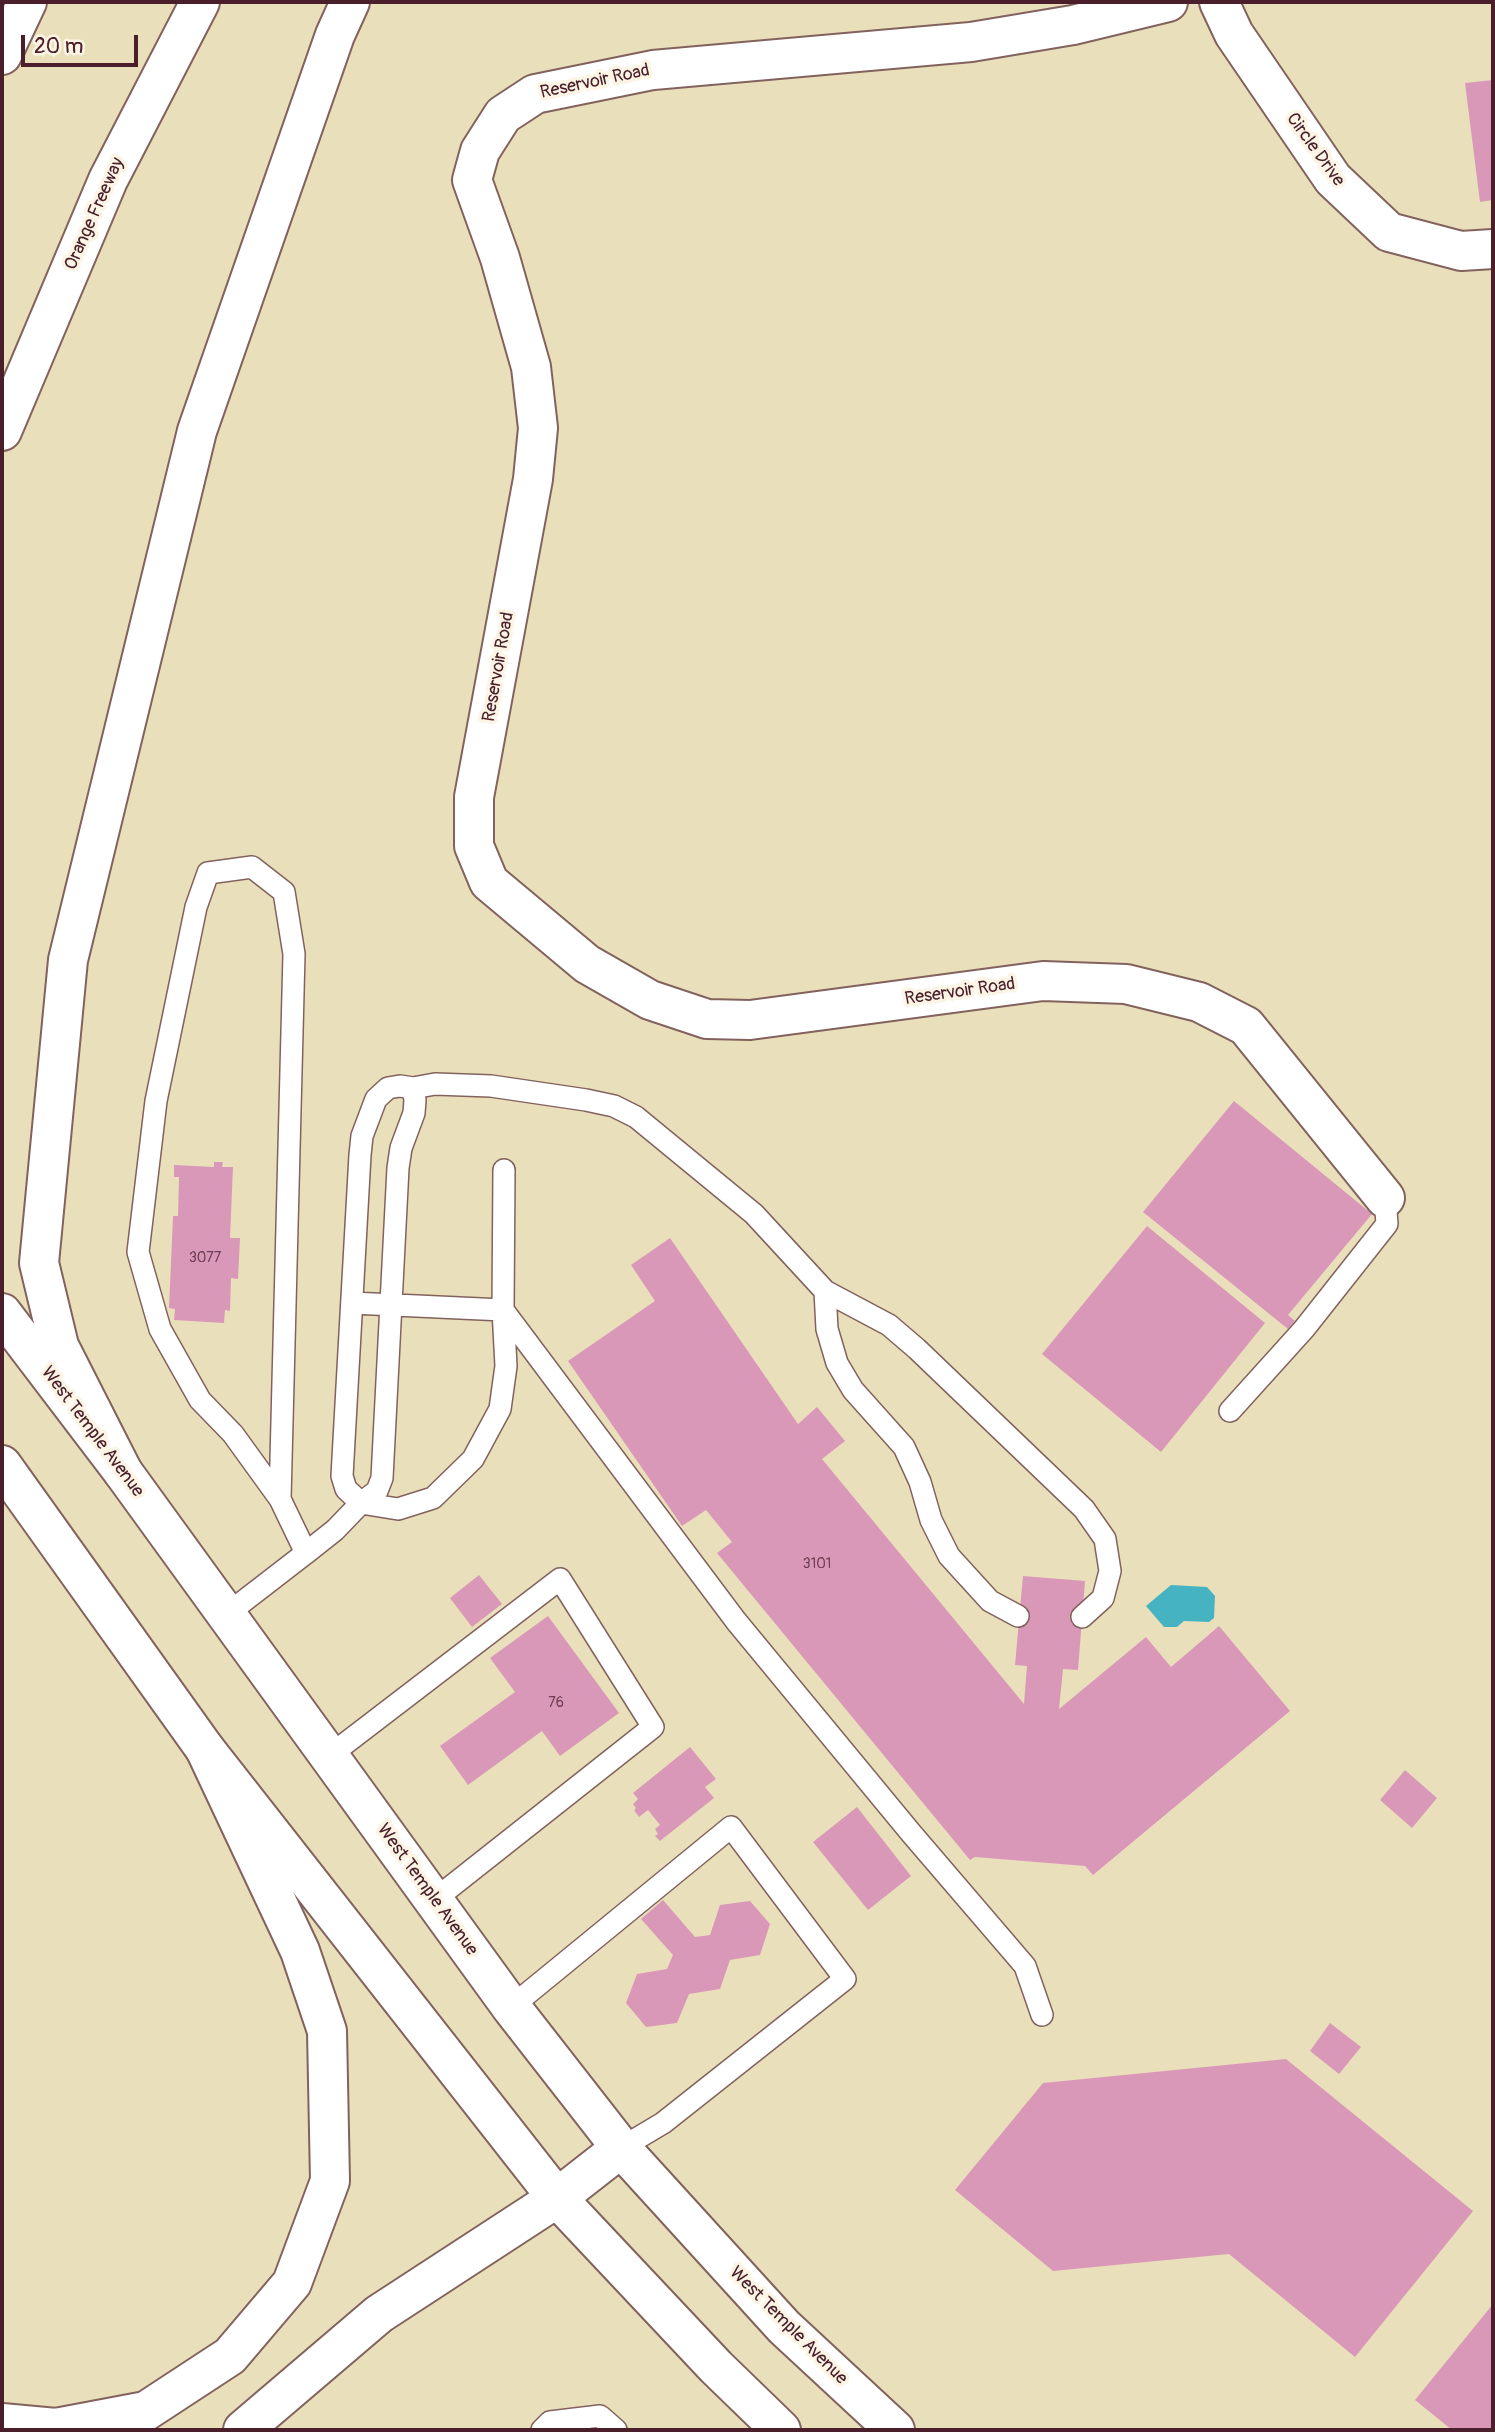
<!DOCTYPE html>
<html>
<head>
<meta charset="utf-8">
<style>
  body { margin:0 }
  #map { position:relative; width:1495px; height:2432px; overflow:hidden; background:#eadfbb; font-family:Pangolin,sans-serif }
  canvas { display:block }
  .frame { position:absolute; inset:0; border:4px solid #4a1f2b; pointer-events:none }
  .scale { position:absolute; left:21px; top:35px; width:117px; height:32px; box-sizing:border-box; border:4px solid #4a1f2b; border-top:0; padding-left:9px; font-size:21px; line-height:24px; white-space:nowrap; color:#4a1f2b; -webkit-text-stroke:5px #fcf5e5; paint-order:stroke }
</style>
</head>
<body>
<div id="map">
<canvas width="1495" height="2432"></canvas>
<div class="frame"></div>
<div class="scale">20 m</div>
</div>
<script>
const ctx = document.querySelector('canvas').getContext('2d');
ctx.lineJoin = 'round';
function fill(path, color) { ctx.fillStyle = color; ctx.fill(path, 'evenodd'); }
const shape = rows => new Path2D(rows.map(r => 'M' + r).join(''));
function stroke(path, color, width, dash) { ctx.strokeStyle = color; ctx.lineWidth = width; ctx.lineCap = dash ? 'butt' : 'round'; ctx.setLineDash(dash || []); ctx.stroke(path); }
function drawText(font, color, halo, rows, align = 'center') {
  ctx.font = font + ' Pangolin,sans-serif'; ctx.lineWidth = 7; ctx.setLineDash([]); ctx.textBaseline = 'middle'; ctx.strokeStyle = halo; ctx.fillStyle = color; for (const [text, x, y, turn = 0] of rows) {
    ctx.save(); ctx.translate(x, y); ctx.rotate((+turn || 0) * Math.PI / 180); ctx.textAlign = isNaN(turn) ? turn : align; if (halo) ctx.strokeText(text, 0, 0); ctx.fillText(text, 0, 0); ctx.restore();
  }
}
fill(shape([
  [1171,1585,1207,1587,1215,1596,1214,1618,1209,1622,1184,1621,1177,1627,1164,1627,1146,1606]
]), '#46b3c2');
fill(shape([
  [1493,80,1493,200,1480,202,1465,83],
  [1234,1101,1372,1214,1288,1315,1295,1321,1288,1329,1143,1212],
  [214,1162,223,1162,222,1167,233,1167,230,1238,240,1238,238,1279,231,1278,230,1311,225,1310,224,1323,174,1320,175,1309,169,1308,173,1216,178,1216,179,1177,174,1177,174,1165,214,1167],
  [1147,1226,1265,1323,1161,1452,1042,1354],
  [670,1238,798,1424,817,1407,845,1441,822,1459,1024,1704,1027,1666,1015,1665,1023,1576,1085,1581,1078,1670,1063,1669,1059,1709,1146,1637,1171,1667,1219,1626,1290,1711,1093,1875,1085,1866,975,1857,970,1860,717,1553,732,1542,706,1510,682,1526,568,1361,655,1301,631,1265],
  [479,1575,502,1604,472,1627,450,1598],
  [548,1616,619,1713,560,1756,542,1731,468,1785,440,1746,515,1692,490,1658],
  [690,1747,716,1779,705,1787,714,1798,660,1841,655,1836,658,1834,655,1829,660,1825,648,1810,639,1817,634,1810,636,1808,633,1804,638,1799,633,1793],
  [1405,1770,1437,1798,1412,1828,1380,1800],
  [857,1807,911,1876,868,1910,813,1842],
  [663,1900,695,1937,710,1935,720,1905,750,1901,770,1924,760,1955,730,1960,720,1989,689,1994,677,2023,646,2027,626,2003,637,1974,667,1969,673,1955,641,1919],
  [1330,2023,1361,2047,1339,2074,1310,2051],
  [1286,2059,1473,2211,1355,2357,1229,2254,1053,2271,955,2190,1043,2083],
  [1493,2304,1493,2430,1452,2430,1415,2400]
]), '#da98b9');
const lane = shape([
  [413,1088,435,1084,491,1086,586,1100,614,1106,636,1117,754,1214,825,1291,889,1325,917,1349,1084,1509,1105,1539,1110,1571,1103,1598,1082,1617],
  [825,1291,827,1329,837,1363,853,1390,904,1447,920,1482,931,1520,949,1556,990,1601,1018,1616],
  [352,1303,503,1310,736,1621,911,1833,1025,1966,1042,2015],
  [1230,1411,1304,1329,1387,1224,1385,1198],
  [306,1553,335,1530,361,1503,377,1491,382,1478,398,1168,401,1148,414,1113,415,1100,413,1088,400,1086,388,1088,376,1099,362,1136,360,1155,342,1476,346,1489,361,1503,398,1509,433,1498,473,1459,500,1409,506,1366,503,1310,504,1170],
  [227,1614,306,1553,280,1499,294,954,284,892,252,867,208,873,196,907,156,1101,138,1252,160,1329,200,1400,233,1434,280,1499],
  [329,1756,560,1579,653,1727,434,1900],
  [511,2007,731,1827,845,1979,663,2123,621,2148],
  [542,2430,550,2422,600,2416,616,2430]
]);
const street = shape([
  [1168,2,1073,25,971,42,653,70,535,94,503,115,480,151,472,180,500,258,531,367,538,428,533,479,474,797,474,846,489,882,587,964,650,1000,707,1019,750,1020,1043,981,1126,984,1199,1002,1246,1026,1385,1198],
  [1219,2,1234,34,1333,179,1389,232,1461,251,1493,249]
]);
const primary = shape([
  [2,1313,123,1472,511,2007,621,2148,784,2327,895,2430],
  [2,1465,205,1749,557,2198,716,2367,781,2430]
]);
const highway = shape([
  [2,55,27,2],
  [2,431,108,180,200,2],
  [123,1472,59,1346,39,1263,68,960,197,431,335,35,350,2],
  [2,2423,56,2428,146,2411,230,2356,292,2283,330,2181,327,2031,300,1951,205,1749],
  [243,2430,379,2314,557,2198,621,2148]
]);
stroke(lane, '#82625d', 24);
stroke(street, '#82625d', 42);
stroke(primary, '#82625d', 42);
stroke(highway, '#82625d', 42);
stroke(lane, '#fff', 21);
stroke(street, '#fff', 38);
stroke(primary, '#fff', 38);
stroke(highway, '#fff', 38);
drawText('14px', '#6e3d4e', null, [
  ["3077",205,1258],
  ["3101",817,1564],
  ["76",556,1703]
]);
drawText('18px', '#4a1f2b', '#fcf5e5', [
  ["Reservoir Road",595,82,-12],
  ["Circle Drive",1315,150,54],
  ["Orange Freeway",95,214,-66],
  ["Reservoir Road",499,667,-80],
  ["Reservoir Road",960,992,-8],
  ["West Temple Avenue",92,1432,53],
  ["West Temple Avenue",427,1890,54],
  ["West Temple Avenue",788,2326,45]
]);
</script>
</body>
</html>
